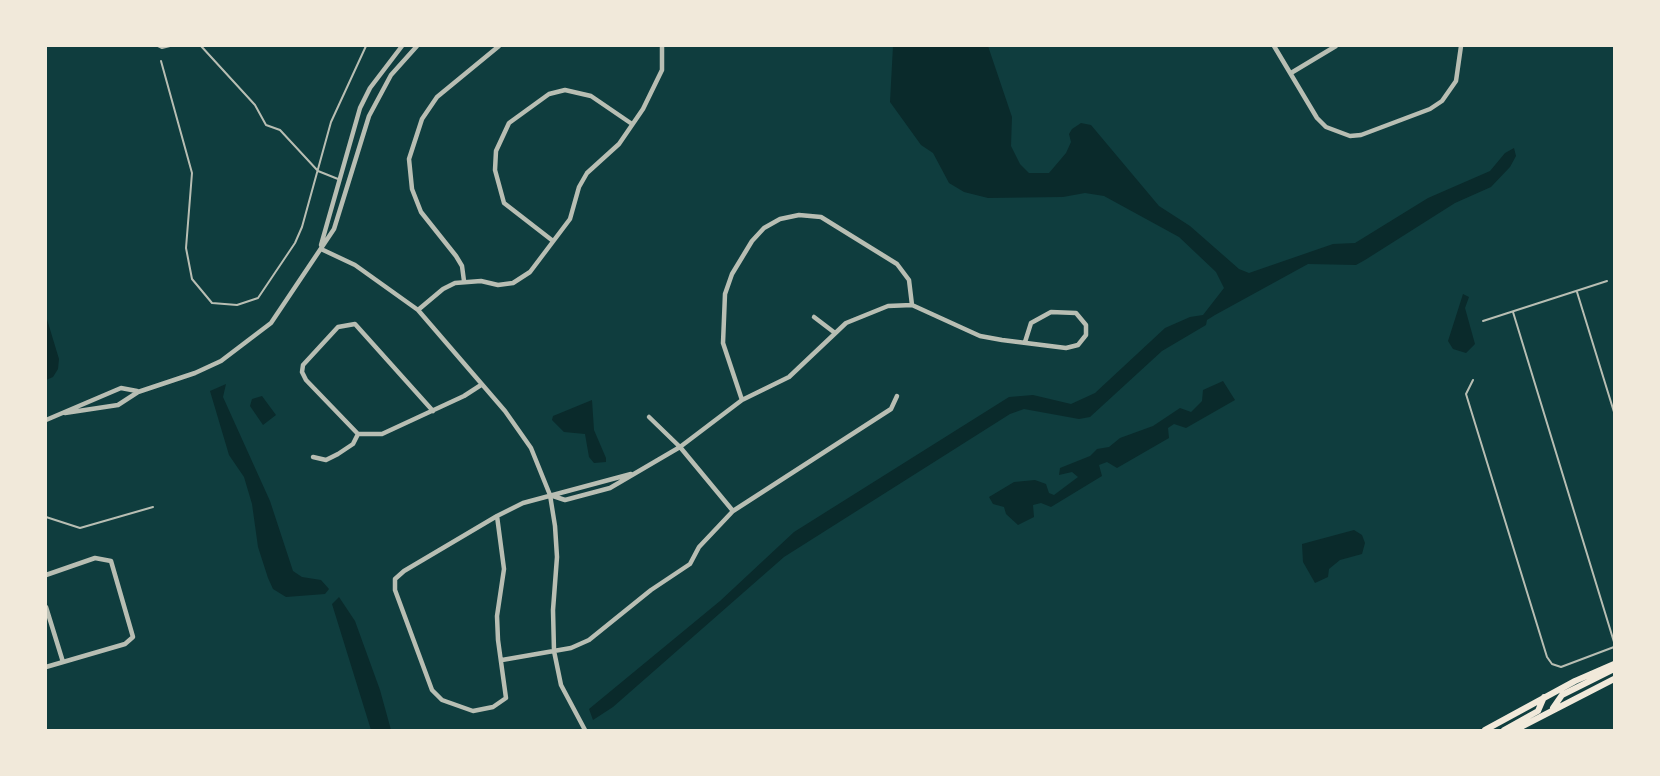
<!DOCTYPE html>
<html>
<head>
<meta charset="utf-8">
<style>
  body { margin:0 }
  #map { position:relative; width:1660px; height:776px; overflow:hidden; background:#0f3d3e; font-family:"Fira Sans Condensed",sans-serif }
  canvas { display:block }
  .frame { position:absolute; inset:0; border:47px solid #f1e9da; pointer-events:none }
</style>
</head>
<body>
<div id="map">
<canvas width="1660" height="776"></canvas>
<div class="frame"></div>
</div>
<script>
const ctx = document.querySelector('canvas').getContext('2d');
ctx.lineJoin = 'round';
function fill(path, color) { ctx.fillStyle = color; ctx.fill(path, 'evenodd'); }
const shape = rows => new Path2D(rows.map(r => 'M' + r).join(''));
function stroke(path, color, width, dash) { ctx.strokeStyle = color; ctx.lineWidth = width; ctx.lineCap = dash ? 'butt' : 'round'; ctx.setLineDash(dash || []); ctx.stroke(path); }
fill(shape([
  [893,46,988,46,1012,117,1011,146,1020,164,1029,173,1049,173,1066,153,1071,142,1069,134,1072,129,1081,123,1091,125,1159,206,1190,226,1239,269,1249,273,1333,244,1355,243,1428,198,1490,171,1505,153,1514,148,1516,156,1510,167,1491,187,1455,203,1365,260,1356,265,1308,264,1215,315,1207,320,1206,325,1162,351,1090,417,1079,419,1024,409,1010,414,784,557,613,707,593,720,589,709,720,601,794,532,1009,397,1033,395,1071,404,1095,393,1165,328,1190,317,1203,315,1224,288,1216,272,1179,237,1104,196,1085,193,1063,197,988,198,964,192,949,183,933,153,921,145,890,102],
  [1463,294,1469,297,1465,308,1475,344,1466,353,1453,349,1448,341],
  [46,316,59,359,58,369,53,377,46,380],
  [1223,381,1235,400,1186,428,1174,424,1168,428,1169,438,1117,468,1107,462,1099,465,1102,476,1051,507,1041,503,1033,505,1034,517,1018,525,1006,514,1004,507,993,504,989,497,1014,482,1035,480,1046,484,1049,493,1054,495,1078,477,1072,472,1059,475,1060,468,1090,456,1097,449,1109,447,1120,438,1153,426,1180,408,1191,412,1202,401,1203,390],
  [226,384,223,397,270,501,293,571,302,577,321,580,329,589,325,594,286,597,273,589,268,578,258,547,252,504,244,477,229,455,210,391],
  [262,396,276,415,263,425,250,406,252,399],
  [592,400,594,430,606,458,606,462,594,463,589,457,585,434,564,432,552,420,553,416],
  [1354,530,1362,535,1365,543,1362,554,1340,560,1329,569,1328,577,1315,583,1303,562,1302,544],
  [339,597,355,621,380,690,391,730,371,730,332,604]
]), '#0a2a2b');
stroke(shape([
  [158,46,162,48,170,46],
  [201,46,255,105,266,125,280,130,318,171,338,179],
  [161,61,192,173,186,248,192,279,212,303,237,305,258,298,295,243,302,227,331,122,366,46],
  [1577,292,1614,412],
  [1513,312,1614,642],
  [1483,321,1607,281],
  [1473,380,1466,394,1547,657,1552,664,1561,667,1614,647],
  [46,517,80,528,153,507]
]), '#b8beb3', 2);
stroke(shape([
  [1274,46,1317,118,1326,127,1350,136,1361,135,1430,109,1442,101,1456,81,1461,46],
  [1291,73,1336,46],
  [553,241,504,203,495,170,496,151,509,123,549,94,565,90,591,96,632,124],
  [321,245,360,108,370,88,402,46],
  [321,249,355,265,418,310,505,411,531,448,550,495,555,526,557,557,553,610,554,651,561,685,585,730],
  [464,281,462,266,456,256,421,212,412,189,409,159,422,119,437,97,499,46],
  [418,310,443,289,455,283,481,281,498,285,513,283,530,272,570,219,579,187,587,173,619,144,643,109,662,70,662,46],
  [814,317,835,333],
  [742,400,723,343,725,294,732,274,752,241,764,228,780,219,799,215,821,217,897,264,909,280,912,305],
  [433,411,355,324,338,327,303,365,302,372,306,380,358,434,382,434,464,396,481,385],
  [65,413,118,405,138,392,195,373,221,361,271,323,334,229,369,116,391,75,417,46],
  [649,417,680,447,733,511],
  [46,420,121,388,137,391],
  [313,457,326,460,338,454,353,444,358,434],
  [550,495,565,500,610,488,680,447,742,400,789,377,846,323,888,306,912,305,980,336,1002,340,1066,348,1078,345,1086,335,1086,325,1076,313,1051,312,1031,323,1025,342],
  [497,516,504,569,497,616,498,640,506,698,493,707,473,711,442,700,432,690,395,590,395,579,404,571,497,516,523,503,631,474],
  [46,575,95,558,111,561,133,637,125,644,46,667],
  [46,607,63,662],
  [502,660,571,648,589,640,651,590,690,564,699,547,733,511,891,409,897,396]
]), '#b8beb3', 4.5);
stroke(shape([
  [1553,708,1562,695,1614,669],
  [1485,730,1575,681,1614,664],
  [1504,730,1538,711,1544,697],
  [1515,730,1614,679]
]), '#f1e9da', 6);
</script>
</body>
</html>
